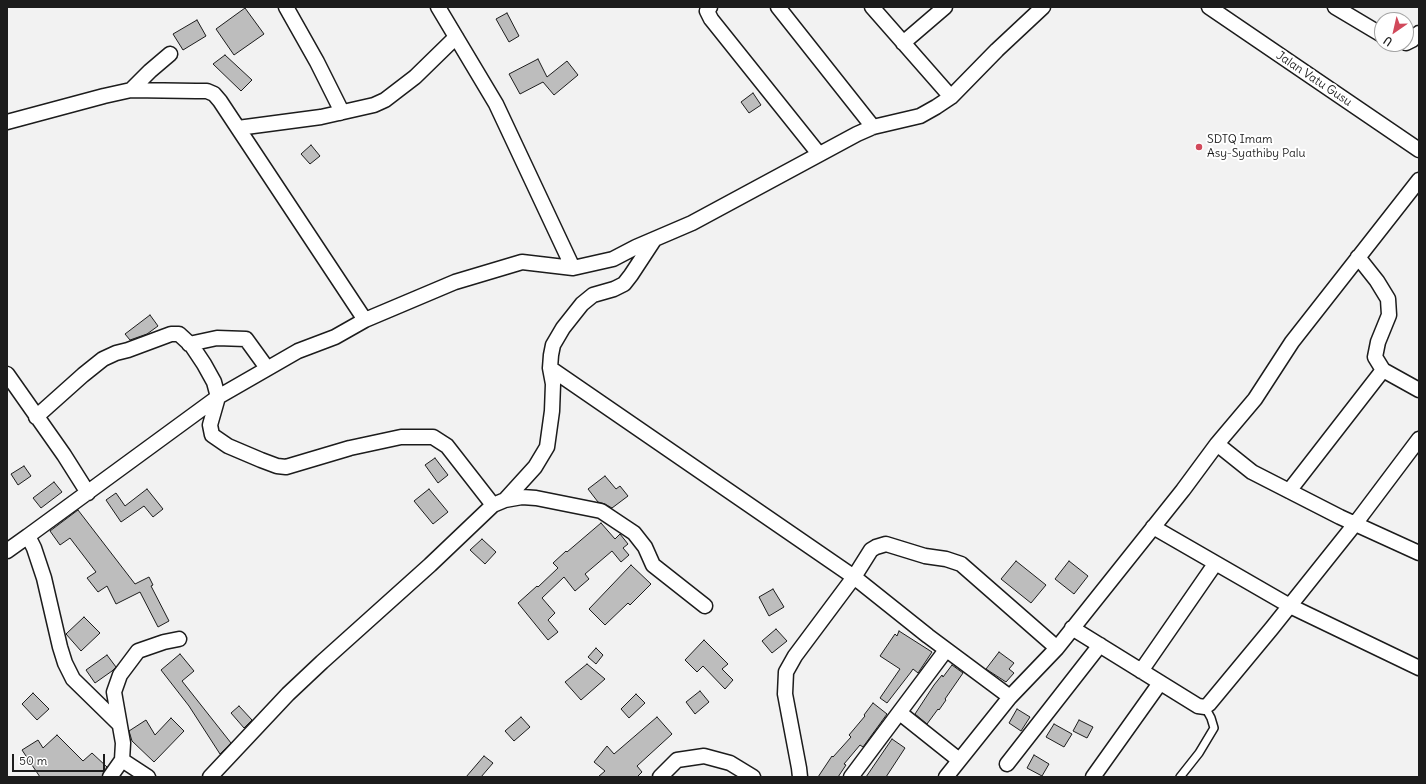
<!DOCTYPE html>
<html>
<head>
<meta charset="utf-8">
<style>
  body { margin:0 }
  #map { position:relative; width:1426px; height:784px; overflow:hidden; background:#f2f2f2; font-family:Delius,sans-serif }
  canvas { display:block }
  .frame { position:absolute; inset:0; border:8px solid #1c1c1c; pointer-events:none }
  .north { position:absolute; left:1374px; top:12px; width:40px; height:40px; box-sizing:border-box; background:#fff; border:1px solid #a4a4a4; border-radius:50%; rotate:214deg; font-size:11px; font-weight:700; line-height:16px; text-align:center; color:#1c1c1c }
  .north::after { content:''; display:block; margin:auto; width:14px; height:18px; background:#d1495b; clip-path:polygon(50% 0,100% 100%,50% 72%,0 100%) }
  .scale { position:absolute; left:12px; top:754px; width:93px; height:18px; box-sizing:border-box; border:2px solid #1c1c1c; border-top:0; padding-left:5px; font-size:12px; line-height:14px; white-space:nowrap; color:#1c1c1c; -webkit-text-stroke:3px #fff; paint-order:stroke }
</style>
</head>
<body>
<div id="map">
<canvas width="1426" height="784"></canvas>
<div class="frame"></div>
<div class="north">U</div>
<div class="scale">50 m</div>
</div>
<script>
const ctx = document.querySelector('canvas').getContext('2d');
ctx.lineJoin = 'round';
function fill(path, color) { ctx.fillStyle = color; ctx.fill(path, 'evenodd'); }
const shape = rows => new Path2D(rows.map(r => 'M' + r).join(''));
function stroke(path, color, width, dash) { ctx.strokeStyle = color; ctx.lineWidth = width; ctx.lineCap = dash ? 'butt' : 'round'; ctx.setLineDash(dash || []); ctx.stroke(path); }
function drawText(font, color, halo, rows, align = 'center') {
  ctx.font = font + ' Delius,sans-serif'; ctx.lineWidth = 4; ctx.setLineDash([]); ctx.textBaseline = 'middle'; ctx.strokeStyle = halo; ctx.fillStyle = color; for (const [text, x, y, turn = 0] of rows) {
    ctx.save(); ctx.translate(x, y); ctx.rotate((+turn || 0) * Math.PI / 180); ctx.textAlign = isNaN(turn) ? turn : align; if (halo) ctx.strokeText(text, 0, 0); ctx.fillText(text, 0, 0); ctx.restore();
  }
}
const building = shape([
  [245,8,264,34,234,55,216,29,245,8],
  [507,13,519,36,509,42,496,19,507,13],
  [197,20,206,36,183,50,173,34,197,20],
  [225,55,252,80,241,91,213,64,225,55],
  [538,59,547,77,567,61,578,75,554,95,543,82,520,94,509,74,538,59],
  [753,93,761,105,749,113,741,102,753,93],
  [311,145,320,156,310,164,301,154,311,145],
  [150,315,158,326,147,334,130,340,125,334,150,315],
  [435,458,448,475,438,483,425,465,435,458],
  [24,466,31,476,18,485,11,474,24,466],
  [605,476,616,489,620,486,628,496,612,508,605,504,598,502,588,489,605,476],
  [54,482,62,492,41,508,33,498,54,482],
  [147,489,163,509,153,517,144,506,121,522,106,500,116,493,125,506,147,489],
  [429,489,448,512,433,524,414,501,429,489],
  [78,510,135,584,149,577,153,585,151,586,169,621,158,627,140,592,116,604,107,586,98,592,87,578,96,572,70,538,60,545,50,531,78,510],
  [601,523,615,539,620,534,628,544,623,548,629,555,621,562,612,551,585,574,589,579,575,591,564,577,542,598,555,613,548,620,558,632,548,640,518,603,537,586,538,587,558,568,553,563,566,551,567,552,601,523],
  [482,539,496,552,485,564,470,550,482,539],
  [1016,561,1046,585,1031,603,1001,579,1016,561],
  [1069,561,1088,576,1074,594,1055,579,1069,561],
  [631,565,651,584,630,605,628,603,605,625,589,609,631,565],
  [773,589,784,607,769,616,759,597,773,589],
  [84,617,100,633,81,651,66,634,84,617],
  [776,629,787,641,772,653,762,641,776,629],
  [899,631,932,652,918,673,913,669,911,672,887,703,880,698,900,669,880,656,895,634,897,636,899,631],
  [704,640,728,664,722,669,733,680,725,689,703,666,697,672,685,660,704,640],
  [596,648,603,655,596,664,588,657,596,648],
  [999,652,1014,663,1009,669,1014,673,1006,682,986,669,999,652],
  [180,654,194,671,182,681,231,743,220,754,189,706,161,670,180,654],
  [107,655,116,667,112,671,95,683,86,670,107,655],
  [587,664,605,679,581,700,565,682,587,664],
  [952,665,963,673,945,699,946,700,939,710,938,709,927,724,915,714,934,685,942,675,943,677,952,665],
  [700,691,709,702,695,714,686,702,700,691],
  [33,693,49,709,37,720,22,704,33,693],
  [636,694,645,703,629,718,621,709,636,694],
  [873,703,887,714,863,747,860,745,844,764,846,765,838,777,818,777,832,756,833,757,851,737,849,735,865,716,864,715,873,703],
  [239,706,252,720,244,728,231,713,239,706],
  [1017,709,1030,717,1021,731,1009,723,1017,709],
  [521,717,530,727,514,741,505,731,521,717],
  [657,717,672,734,637,766,642,772,637,777,598,777,605,771,594,762,607,746,614,754,657,717],
  [171,718,184,731,154,762,132,741,129,731,146,720,155,735,171,718],
  [1079,720,1093,727,1087,738,1073,731,1079,720],
  [1054,724,1072,734,1064,747,1046,737,1054,724],
  [57,735,83,761,92,753,107,767,102,777,40,777,22,750,38,740,43,748,57,735],
  [892,739,905,748,886,777,866,777,892,739],
  [1034,755,1049,764,1042,776,1027,768,1034,755],
  [484,756,493,763,481,777,466,777,484,756]
]);
fill(building, '#bdbdbd');
stroke(building, '#1c1c1c', 1);
const lane = shape([
  [1180,777,1199,753,1214,728,1211,718,1205,707]
]);
const street = shape([
  [286,7,317,62,340,108,340,113],
  [438,7,496,104,573,268],
  [710,7,707,11,711,19,819,154],
  [778,7,873,127],
  [872,7,951,97],
  [1209,7,1419,150],
  [1335,7,1382,35],
  [903,43,945,7],
  [1406,43,1412,40,1419,33],
  [131,90,150,71,170,54],
  [7,122,104,96,131,90,196,91,207,91,214,94,220,101,365,320],
  [238,128,321,117,374,105,385,100,415,77,456,37],
  [1358,257,1377,281,1388,299,1389,315,1378,342,1375,357,1383,370,1419,390],
  [189,344,217,338,246,339,267,368],
  [550,368,854,577,928,636,1010,697],
  [7,374,64,455,88,493],
  [36,417,83,375,103,359,116,353,128,350,171,334,179,334,192,346,204,364,214,382,218,397,210,425,212,435,228,446,261,460,277,466,286,467,350,448,401,437,433,437,447,446,493,505],
  [1217,444,1255,399,1292,342,1419,180],
  [1289,491,1383,370],
  [505,500,535,467,547,447,552,411,553,384,550,368,551,355,553,345,563,328,582,304,593,295,614,289,624,284,631,275,654,240],
  [1153,527,1290,606,1419,668],
  [7,551,28,536],
  [1072,628,1198,706,1205,707,1209,704,1272,628,1355,524,1419,439],
  [1141,671,1215,564],
  [900,713,959,760],
  [119,724,73,679,65,663,60,647,44,578,34,548,28,536,218,397,298,351,335,337,365,320,455,282,522,262,573,268,613,259,636,247,692,223,857,134,873,127,920,116,936,107,951,97,997,50,1043,7],
  [122,760,148,777],
  [1007,764,1100,645],
  [110,777,122,760,123,743,114,692,120,675,138,651,164,642,179,639],
  [210,777,288,694,322,662,430,565,493,505,505,500,522,497,536,498,601,511,634,533,645,547,653,565,705,606],
  [660,777,677,760,704,756,730,763,753,777],
  [800,777,799,768,785,694,786,672,795,656,854,577,871,550,876,547,886,544,925,556,946,559,961,564,1057,648],
  [851,777,946,650],
  [946,777,1010,697,1057,648,1183,490,1217,444,1252,472,1340,517,1419,553],
  [1093,777,1160,683]
]);
stroke(lane, '#1c1c1c', 10);
stroke(street, '#1c1c1c', 17);
stroke(lane, '#fff', 7);
stroke(street, '#fff', 14);
for (const [x, y, r, color] of [
  [1199,147,4,"#d1495b"]
]) { const dot = new Path2D(); dot.arc(x, y, r, 0, 2 * Math.PI); ctx.fillStyle = color; ctx.fill(dot); stroke(dot, '#fff', 1.5); }
drawText('12px', '#1c1c1c', '#fff', [
  ["Jalan Vatu Gusu",1314,79,34]
]);
drawText('12px', '#1c1c1c', '#fff', [
  ["SDTQ Imam",1207,140],
  ["Asy-Syathiby Palu",1207,154]
], 'left');
</script>
</body>
</html>
